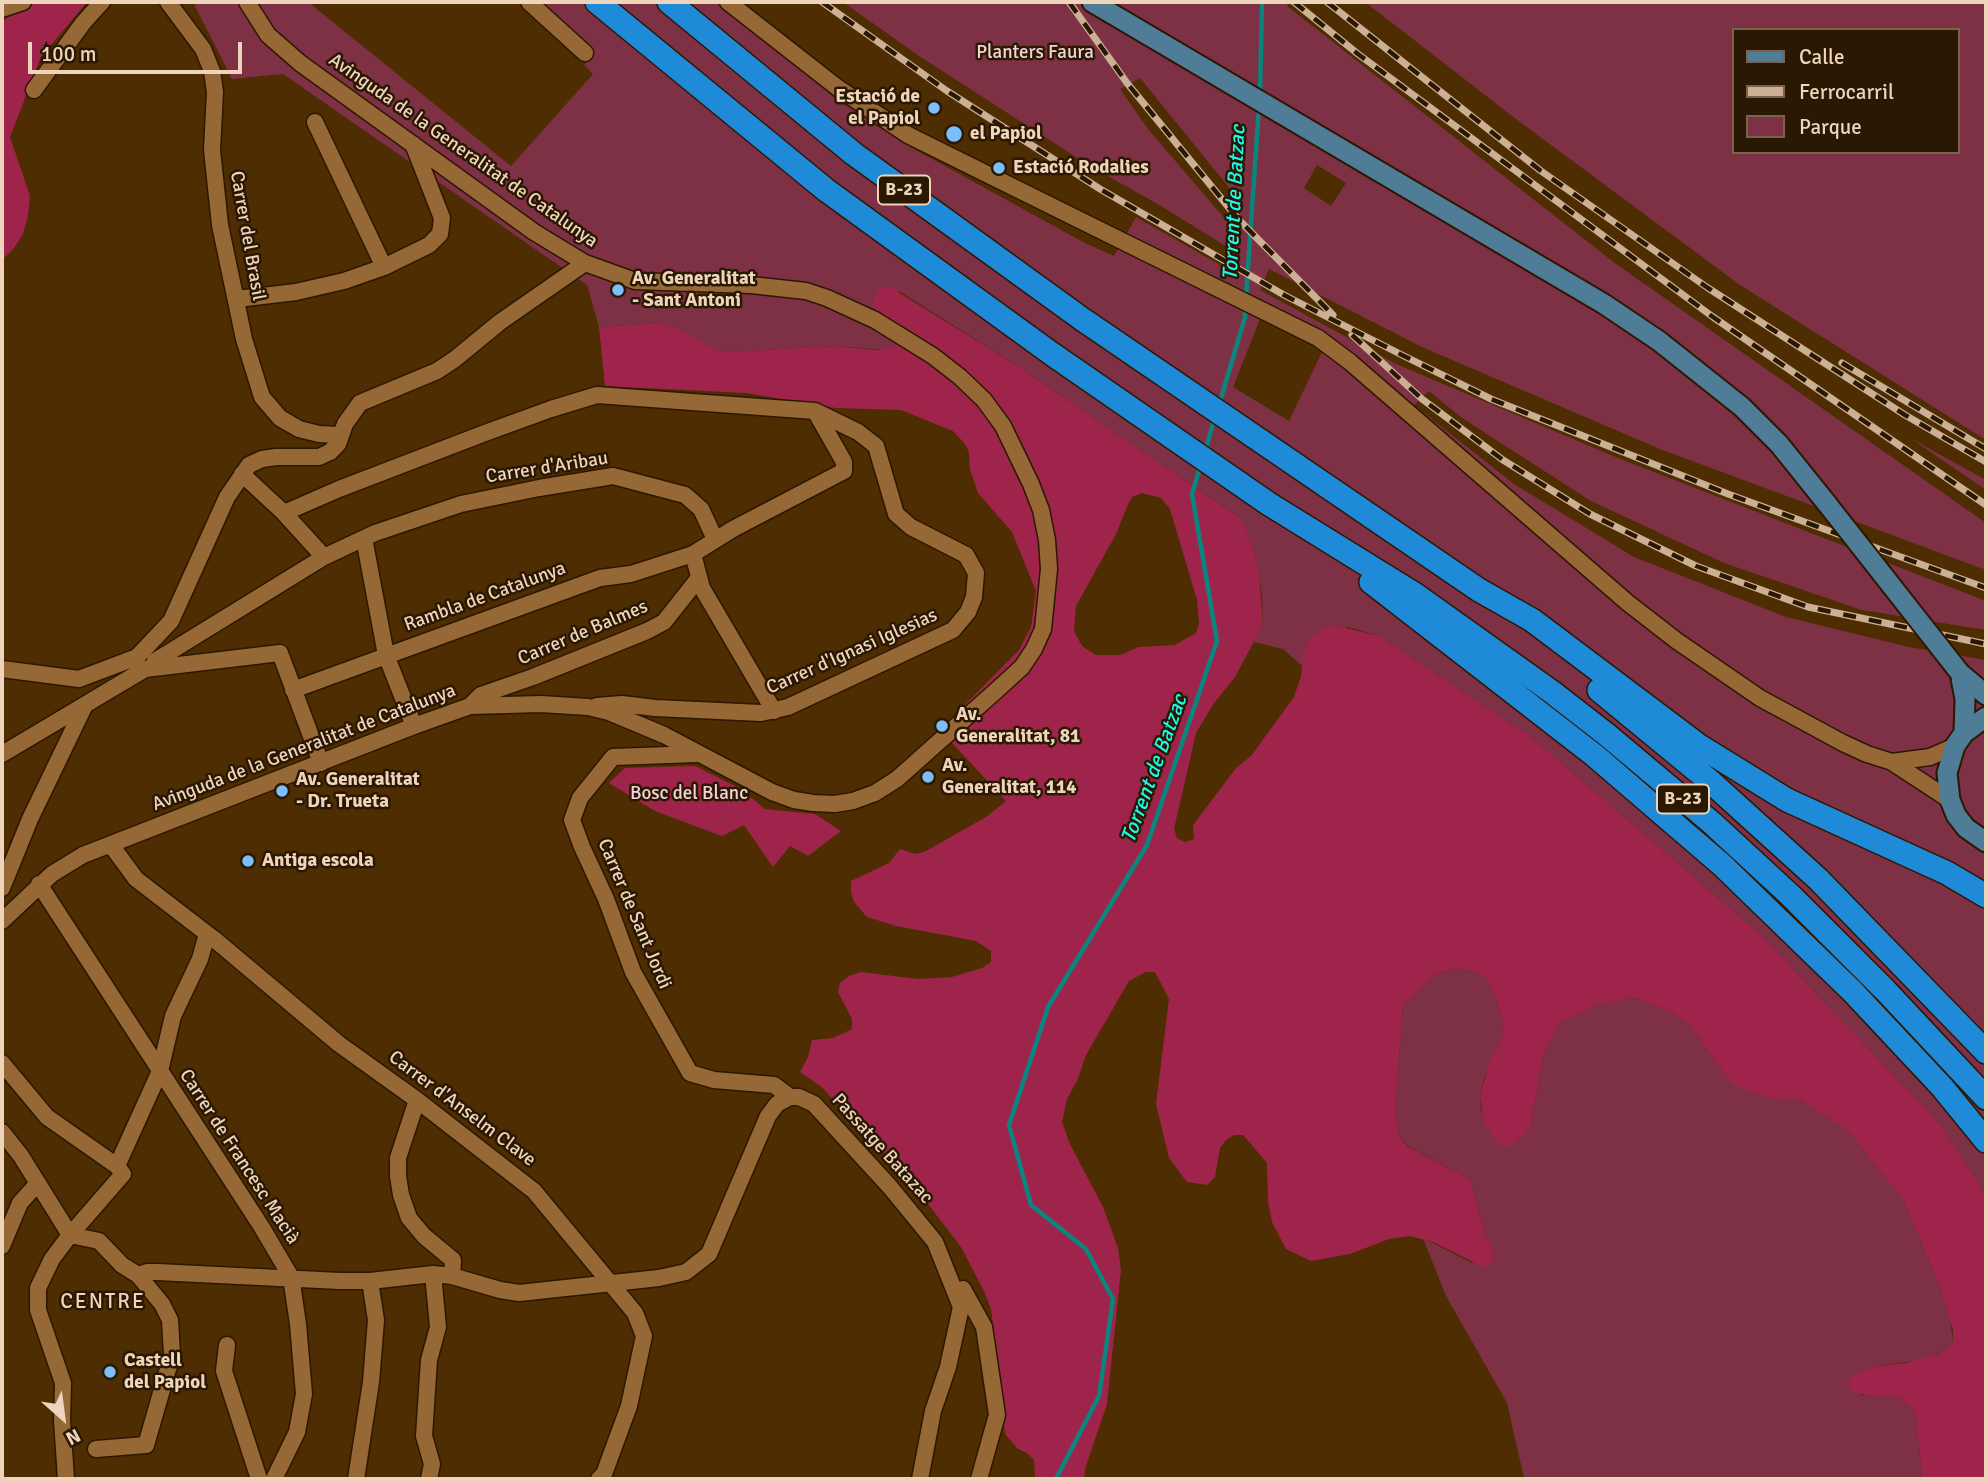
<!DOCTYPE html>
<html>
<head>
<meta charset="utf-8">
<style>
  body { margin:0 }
  #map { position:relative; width:1988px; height:1481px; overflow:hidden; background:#4d2d01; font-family:Signika,sans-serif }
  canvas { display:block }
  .frame { position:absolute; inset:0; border:4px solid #eed4bb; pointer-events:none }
  .legend { position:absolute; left:1732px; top:28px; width:228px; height:126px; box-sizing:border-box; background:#2b1803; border:2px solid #79634d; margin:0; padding:9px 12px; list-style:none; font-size:21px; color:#eed4bb }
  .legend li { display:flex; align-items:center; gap:14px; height:35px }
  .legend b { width:35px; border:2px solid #79634d }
  .north { position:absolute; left:28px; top:1383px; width:70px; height:70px; -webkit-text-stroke:5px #2b1803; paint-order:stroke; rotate:152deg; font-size:19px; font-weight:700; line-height:28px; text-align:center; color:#eed4bb }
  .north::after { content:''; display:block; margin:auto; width:24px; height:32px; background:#eed4bb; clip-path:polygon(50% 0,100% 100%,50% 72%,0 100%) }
  .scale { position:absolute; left:28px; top:42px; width:214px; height:32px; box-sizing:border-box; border:4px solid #eed4bb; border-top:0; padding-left:9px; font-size:21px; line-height:24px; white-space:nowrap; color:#eed4bb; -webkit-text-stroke:5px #2b1803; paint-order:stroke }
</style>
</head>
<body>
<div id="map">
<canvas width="1988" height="1481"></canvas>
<div class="frame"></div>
<ul class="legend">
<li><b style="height:9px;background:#4f7c97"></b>Calle</li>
<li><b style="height:9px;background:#cbb093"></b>Ferrocarril</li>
<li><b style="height:19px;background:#7e3145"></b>Parque</li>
</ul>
<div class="north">N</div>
<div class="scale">100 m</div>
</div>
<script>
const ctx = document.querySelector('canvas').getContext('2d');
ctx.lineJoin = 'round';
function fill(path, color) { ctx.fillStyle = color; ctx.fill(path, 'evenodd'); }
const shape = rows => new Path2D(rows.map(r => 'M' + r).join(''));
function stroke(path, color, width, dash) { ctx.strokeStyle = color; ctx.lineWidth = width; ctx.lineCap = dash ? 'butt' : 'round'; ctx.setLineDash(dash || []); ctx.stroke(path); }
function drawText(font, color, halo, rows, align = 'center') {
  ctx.font = font + ' Signika,sans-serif'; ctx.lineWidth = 5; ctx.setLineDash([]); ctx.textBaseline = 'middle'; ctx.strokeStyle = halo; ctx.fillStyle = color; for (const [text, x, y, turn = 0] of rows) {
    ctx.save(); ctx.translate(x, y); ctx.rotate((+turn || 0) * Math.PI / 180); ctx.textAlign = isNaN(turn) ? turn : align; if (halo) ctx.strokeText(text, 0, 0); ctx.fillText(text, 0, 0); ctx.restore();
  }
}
fill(shape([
  [193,2,308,2,511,166,593,74,584,65,594,53,538,2,721,2,836,99,914,149,1085,243,1114,256,1136,217,1234,273,1240,255,1161,206,1085,163,919,56,843,2,1289,2,1287,6,1616,264,1986,523,1986,570,1660,449,1422,347,1269,269,1260,290,1396,364,1618,458,1986,601,1986,630,1862,610,1724,563,1591,501,1462,418,1429,391,1414,405,1514,484,1634,557,1786,617,1909,647,1986,660,1986,1195,1941,1125,1759,933,1530,736,1379,636,1348,627,1309,638,1302,666,1283,649,1254,642,1263,625,1262,595,1255,553,1240,518,1016,365,899,291,896,347,886,350,835,346,728,352,717,350,682,330,661,323,599,327,587,285,283,74,232,79],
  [1140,78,1244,206,1232,227,1148,129,1120,89],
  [1317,165,1346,183,1331,206,1304,188],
  [1260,319,1308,338,1322,352,1289,421,1233,387],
  [1365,2,1986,2,1986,440,1740,285,1516,119],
  [1734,30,1958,30,1958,152,1734,152],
  [1910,438,1986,480,1986,490],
  [1453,968,1476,972,1485,977,1496,997,1503,1023,1502,1037,1484,1079,1480,1097,1481,1111,1519,1140,1531,1123,1545,1048,1561,1022,1590,1007,1608,1001,1629,998,1639,999,1671,1012,1690,1026,1729,1080,1800,1100,1848,1131,1902,1198,1941,1289,1950,1318,1953,1342,1946,1350,1926,1359,1872,1367,1853,1376,1862,1395,1893,1396,1902,1399,1911,1407,1916,1416,1922,1479,1524,1478,1507,1403,1446,1296,1423,1238,1472,1263,1493,1250,1484,1231,1470,1179,1409,1147,1399,1136,1395,1108,1403,1006,1434,975]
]), '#7e3145');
fill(shape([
  [34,2,87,2,41,57,10,137,30,196,28,216,23,234,14,248,2,260,2,21],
  [890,287,1016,365,1240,518,1244,526,1255,553,1259,574,1263,625,1235,677,1212,706,1196,733,1174,829,1177,838,1185,842,1194,839,1193,825,1236,768,1251,756,1294,697,1301,676,1303,656,1309,638,1327,627,1337,626,1379,636,1530,736,1759,933,1941,1125,1986,1195,1986,1479,1922,1479,1916,1416,1911,1407,1902,1399,1894,1396,1872,1396,1852,1392,1847,1384,1853,1376,1872,1367,1905,1363,1936,1355,1946,1350,1953,1342,1953,1330,1941,1289,1902,1198,1848,1131,1800,1100,1768,1097,1737,1087,1729,1080,1690,1026,1671,1012,1639,999,1629,998,1599,1004,1561,1022,1545,1048,1531,1123,1526,1133,1511,1146,1500,1146,1484,1123,1480,1097,1489,1063,1502,1037,1503,1023,1499,1008,1496,997,1485,977,1476,972,1453,968,1434,975,1403,1006,1395,1109,1399,1136,1408,1147,1470,1179,1484,1231,1493,1250,1493,1261,1483,1267,1433,1242,1410,1236,1389,1239,1350,1254,1311,1261,1286,1249,1272,1222,1268,1202,1267,1163,1243,1135,1234,1135,1226,1140,1220,1148,1215,1177,1207,1185,1187,1182,1169,1158,1156,1104,1169,999,1155,972,1146,972,1129,981,1086,1055,1077,1081,1067,1099,1062,1122,1070,1144,1103,1207,1118,1248,1121,1270,1107,1404,1085,1469,1084,1479,1035,1479,1034,1460,1027,1453,1018,1449,1005,1434,1000,1376,991,1309,984,1291,961,1247,902,1170,849,1119,823,1088,800,1072,808,1057,812,1040,833,1038,852,1029,852,1019,838,992,840,983,849,976,861,972,918,979,952,977,982,968,991,962,991,951,976,941,896,926,867,917,854,902,851,892,851,881,889,863,900,849,915,854,924,852,986,817,1006,801,940,730,1019,650,1031,627,1036,591,1012,532,978,493,970,469,969,452,965,444,953,431,901,410,836,408,746,393,605,386,599,327,661,323,682,330,717,350,728,352,835,346,876,350,896,347,896,337,877,315,873,306,874,297,880,288],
  [1142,493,1161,498,1170,509,1197,600,1199,624,1196,633,1175,645,1139,647,1120,655,1096,655,1082,646,1074,631,1076,606,1116,534,1129,502,1132,497],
  [695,766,741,789,765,809,815,814,841,831,808,856,790,846,773,867,744,825,722,836,655,811,609,783,625,768]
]), '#9f244c');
stroke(shape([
  [1260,94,1262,2],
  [1246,297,1259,106],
  [1219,405,1245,317,1245,305],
  [1205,452,1214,420],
  [1056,1479,1099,1396,1113,1299,1086,1249,1031,1205,1009,1125,1048,1007,1147,845,1217,641,1192,494,1200,467]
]), '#0b867e', 4.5);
const minor = shape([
  [168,2,203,49,212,71,215,92,212,150,220,225,244,339,262,397,280,418,299,429,319,434,339,435],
  [529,2,585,53],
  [728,2,838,88,908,135,1318,338,1350,362,1628,603,1677,641,1760,698,1843,743,1867,754,1892,762,1950,800],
  [2,9,23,2],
  [34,90,83,23,102,2],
  [315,122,384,267],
  [237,299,296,292,344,281,384,267,429,245,440,234,442,218,413,144],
  [242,474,284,513,324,557],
  [284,513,339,489,485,433,551,409,597,395,815,411,858,432,876,446,896,514,911,527,966,555,976,573,974,597,968,612,953,630,788,707,761,713,655,708,622,704,597,706],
  [364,538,386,655,414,726],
  [693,554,702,588,774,711],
  [154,667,155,661,324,557,375,533,461,504,539,488,613,476,685,495,701,509,715,539],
  [2,669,79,679,137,657,171,621,227,497,249,465,262,459,276,457,319,457,330,452,338,444,345,424,360,403,437,371,455,359,500,322,585,263],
  [293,690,600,578,631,574,693,554,733,529,844,471,844,462,815,411],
  [470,706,481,695,533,677,647,631,664,622,698,579],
  [2,754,145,669,280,653,321,763],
  [697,754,613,757,580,798,572,820,582,847,606,899,633,972,690,1073,714,1080,774,1085,790,1097],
  [1892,762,1930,757,1955,746],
  [111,845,136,879,214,939,339,1044,417,1100,534,1191,635,1313,644,1336,629,1406,604,1474,599,1479],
  [39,884,261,1226,291,1277,298,1324,304,1394,297,1432,274,1479],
  [2,888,30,819,84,707],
  [2,921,52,874,83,855,414,726,470,706,541,704,588,707,609,712,664,735,772,792,794,800,813,803,835,804,853,801,875,793,897,779,998,689,1022,667,1034,649,1043,629,1049,569,1047,540,1041,510,1031,484,1003,426,984,400,960,377,933,356,875,320,827,298,806,291,751,285,635,281,585,263,534,232,300,63,268,35,247,2],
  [2,1063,47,1117,117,1166,123,1174,70,1235,52,1259,38,1288,38,1310,63,1383,62,1420,66,1479],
  [790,1097,799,1097,814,1104,890,1187,935,1242,961,1307,948,1367,933,1411,920,1479],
  [417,1100,398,1158,398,1176,401,1195,409,1218,424,1236,453,1260,452,1276],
  [2,1132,21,1156,70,1235],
  [117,1166,160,1071,173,1016,200,959,207,934],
  [70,1235,99,1241,122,1265,138,1275,162,1304,170,1320,172,1355,146,1445,96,1449],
  [2,1246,20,1203,38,1183],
  [138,1275,147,1272,157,1272,340,1281,370,1281,433,1274,452,1276,500,1290,519,1293,659,1278,686,1272,709,1254,768,1116,777,1104,790,1097],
  [963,1289,984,1327,997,1415,979,1479],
  [227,1345,224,1371,259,1479],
  [356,1479,371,1382,376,1320,370,1281],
  [429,1479,432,1464,424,1436,429,1360,438,1327,433,1274]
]);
const major = shape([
  [1092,2,1604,304,1659,341,1742,407,1779,444,1828,505],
  [1960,673,1965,699,1964,733],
  [1960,673,1986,695],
  [1986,717,1964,733,1955,746,1947,773,1950,800,1956,815,1966,828,1986,842]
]);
const highway = shape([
  [597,2,826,190,1052,354,1269,504,1416,595,1552,692,1606,734,1712,823,1790,895,1886,991,1986,1098],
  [669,2,854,154,1082,319,1479,590,1532,620,1698,745,1787,800,1947,873,1986,896],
  [1371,582,1594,755,1722,865,1853,992,1942,1087,1986,1141],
  [1599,690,1712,783,1818,879,1986,1052]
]);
stroke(minor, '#2d1700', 19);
stroke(major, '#2d1700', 23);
stroke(highway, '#2d1700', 26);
stroke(minor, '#966835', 16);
stroke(major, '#4f7c97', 19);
stroke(highway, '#1f8ad8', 23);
const rail = shape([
  [822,2,947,91,1100,189,1284,295,1404,356,1491,399,1728,494,1986,588],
  [1069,2,1127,83,1239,220,1333,315],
  [1294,2,1358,54,1713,317,1986,505],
  [1327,2,1541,171,1708,288,1905,415,1986,462],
  [1352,335,1422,399,1503,460,1590,514,1696,566,1808,607,1986,644],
  [1842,363,1986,449]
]);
stroke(rail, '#cbb093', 7);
stroke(rail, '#2b1803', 4.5, [13]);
const majorBridge = shape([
  [1828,505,1960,673]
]);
stroke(majorBridge, '#2d1700', 23, []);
stroke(majorBridge, '#4f7c97', 19);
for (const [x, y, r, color] of [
  [934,108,7,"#7cbef9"],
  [954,134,9,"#7cbef9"],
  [999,168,7,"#7cbef9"],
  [618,290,7,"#7cbef9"],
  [942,726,7,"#7cbef9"],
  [928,777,7,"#7cbef9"],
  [282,791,7,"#7cbef9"],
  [248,861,7,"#7cbef9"],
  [110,1372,7,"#7cbef9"]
]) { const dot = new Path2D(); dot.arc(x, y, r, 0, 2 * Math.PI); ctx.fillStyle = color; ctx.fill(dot); stroke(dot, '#2b1803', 2.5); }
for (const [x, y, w] of [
  [904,190,52],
  [1683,799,52]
]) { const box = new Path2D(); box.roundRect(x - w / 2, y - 14.5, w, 29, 5); ctx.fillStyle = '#2b1803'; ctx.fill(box); stroke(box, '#eed4bb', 2); }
drawText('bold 18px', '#eed4bb', null, [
  ["B-23",904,190],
  ["B-23",1683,799]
]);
drawText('19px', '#f4d3d8', '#2b1803', [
  ["Planters Faura",1035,53],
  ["Bosc del Blanc",689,794]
]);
drawText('bold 19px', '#eed4bb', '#2b1803', [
  ["Estació de",920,97,"right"],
  ["el Papiol",920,119,"right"],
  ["el Papiol",970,134],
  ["Estació Rodalies",1013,168],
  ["Av. Generalitat",632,279],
  ["- Sant Antoni",632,301],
  ["Av.",956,715],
  ["Generalitat, 81",956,737],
  ["Av.",942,766],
  ["Generalitat, 114",942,788],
  ["Av. Generalitat",296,780],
  ["- Dr. Trueta",296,802],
  ["Antiga escola",262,861],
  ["Castell",124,1361],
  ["del Papiol",124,1383]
], 'left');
drawText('19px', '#eed4bb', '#2b1803', [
  ["Avinguda de la Generalitat de Catalunya",463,151,35],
  ["Carrer del Brasil",247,236,80],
  ["Carrer d'Aribau",547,468,-9],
  ["Rambla de Catalunya",485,597,-20],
  ["Carrer de Balmes",583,633,-23],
  ["Carrer d'Ignasi Iglesias",852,652,-24],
  ["Avinguda de la Generalitat de Catalunya",304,748,-21],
  ["Carrer de Sant Jordi",634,914,67],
  ["Carrer d'Anselm Clave",462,1109,37],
  ["Passatge Batazac",882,1149,48],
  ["Carrer de Francesc Macià",239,1157,57]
]);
drawText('italic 21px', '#1cf9e9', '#2b1803', [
  ["Torrent de Batzac",1235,203,-87],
  ["Torrent de Batzac",1155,769,-70]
]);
ctx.letterSpacing = '2px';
drawText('21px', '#eed4bb', '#2b1803', [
  ["CENTRE",103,1302]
]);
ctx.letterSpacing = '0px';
</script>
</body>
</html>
